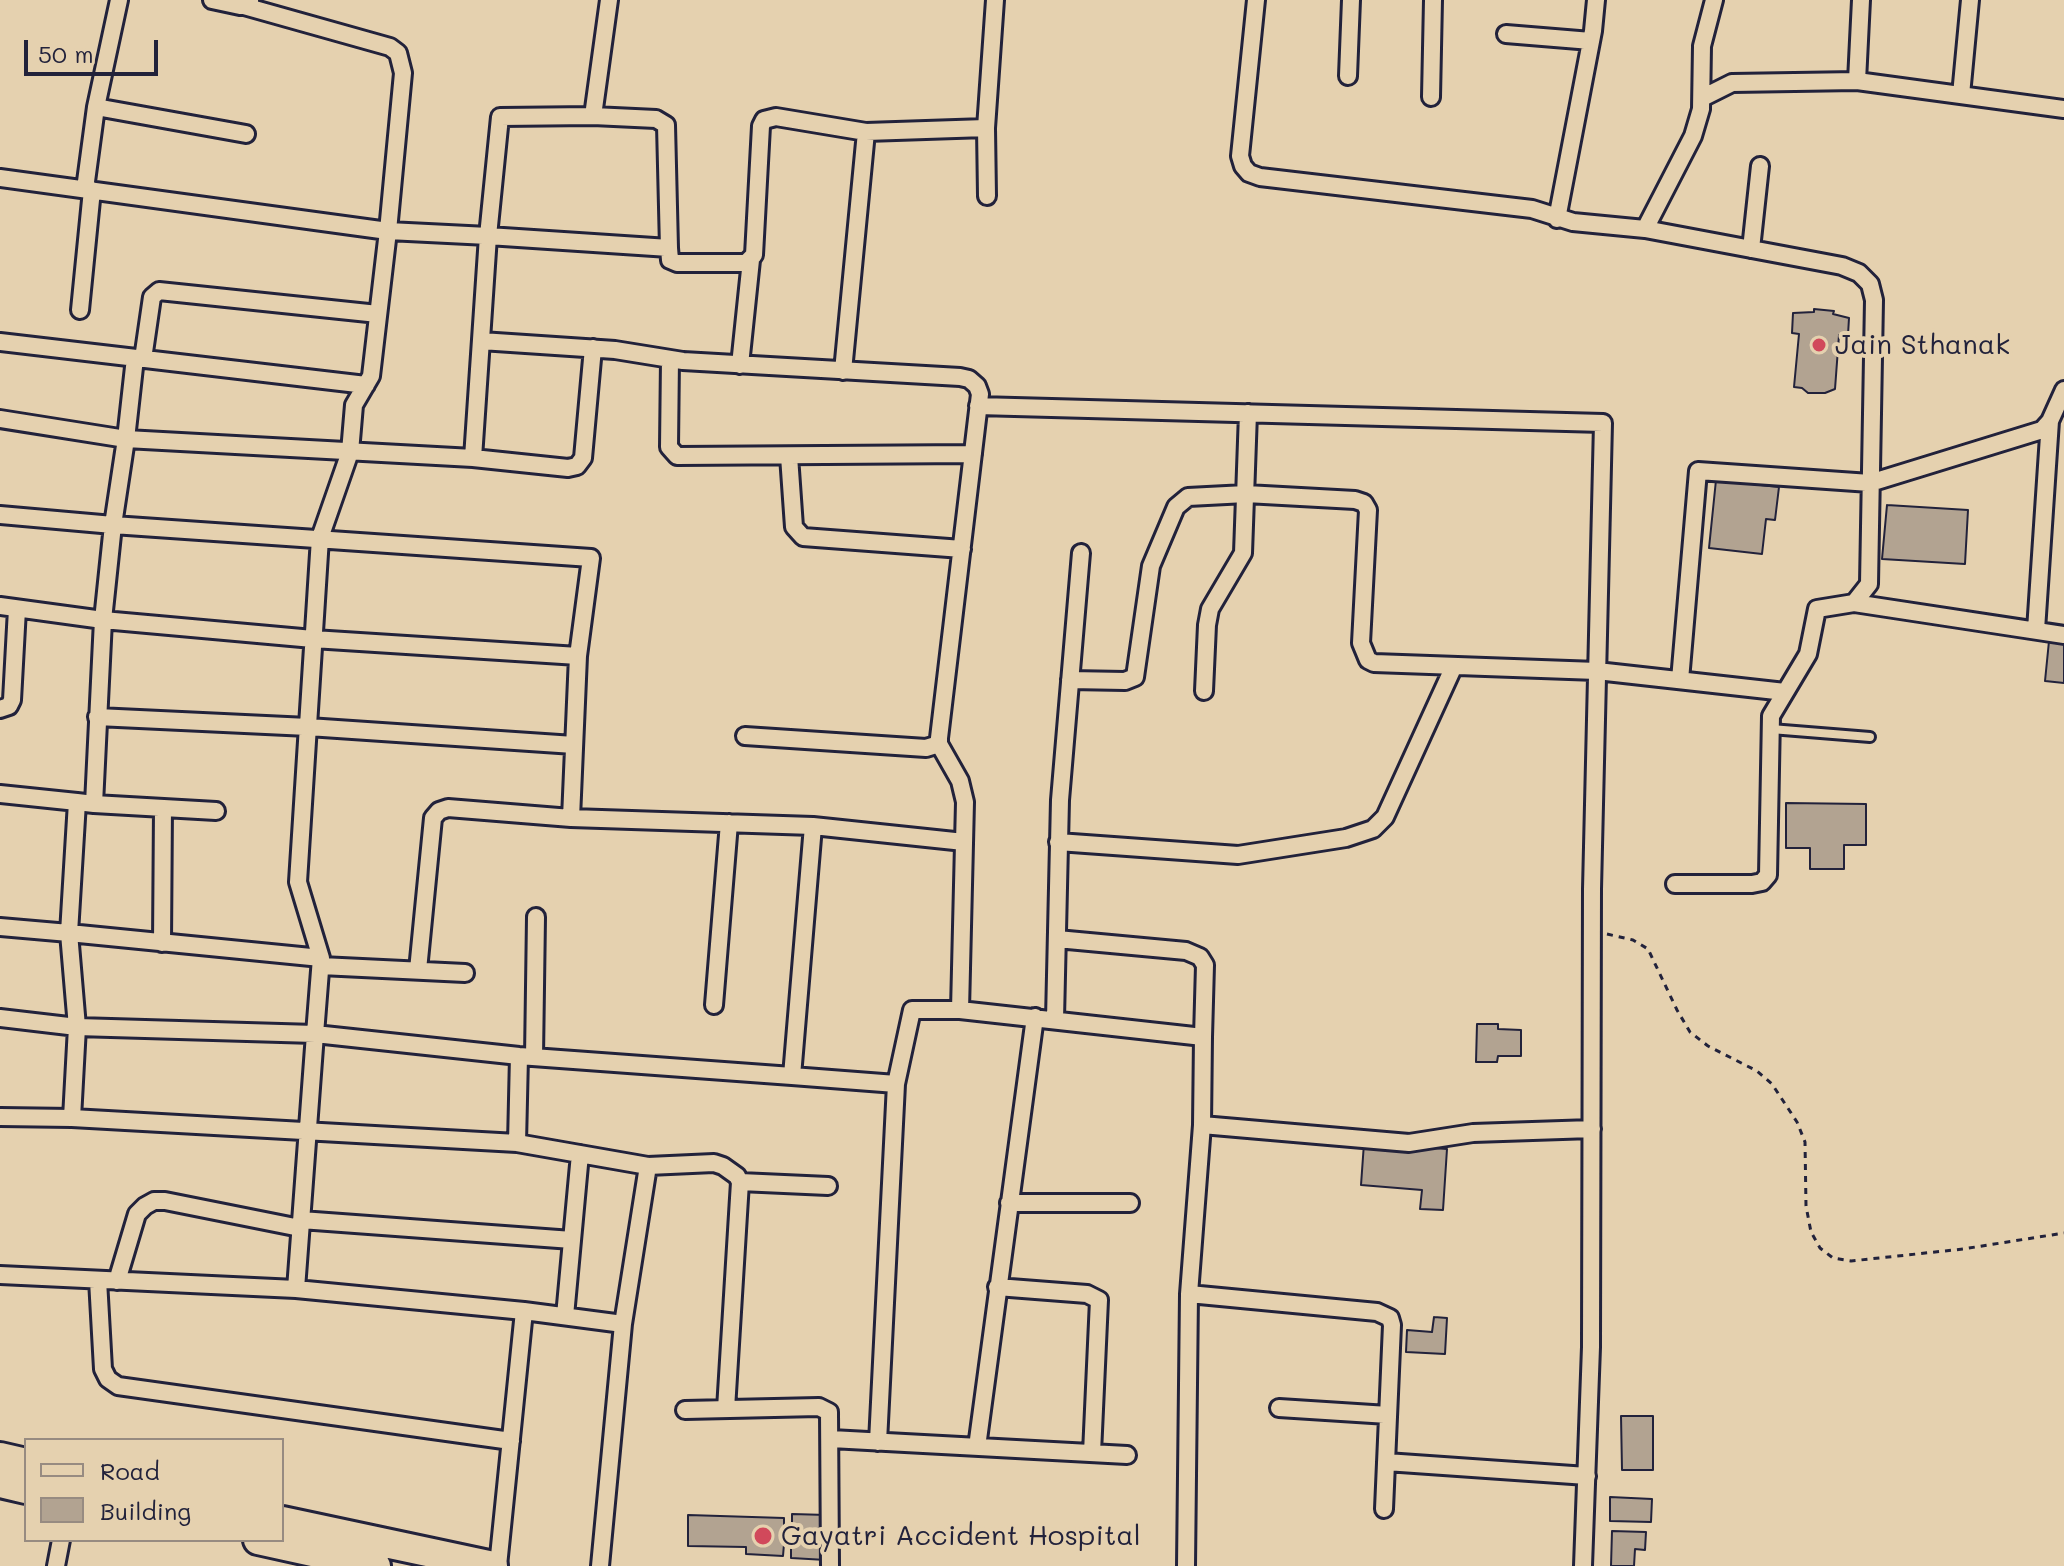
<!DOCTYPE html>
<html>
<head>
<meta charset="utf-8">
<style>
  body { margin:0 }
  #map { position:relative; width:2064px; height:1566px; overflow:hidden; background:#e5d1af; font-family:Mali,sans-serif }
  canvas { display:block }
  .legend { position:absolute; left:24px; top:1438px; width:260px; height:104px; box-sizing:border-box; background:#e5d1af; border:2px solid #978b81; margin:0; padding:10px 14px; list-style:none; font-size:24px; color:#22223b }
  .legend li { display:flex; align-items:center; gap:16px; height:40px }
  .legend b { width:40px; border:2px solid #978b81 }
  .scale { position:absolute; left:24px; top:40px; width:134px; height:36px; box-sizing:border-box; border:4px solid #22223b; border-top:0; padding-left:10px; font-size:24px; line-height:28px; white-space:nowrap; color:#22223b; -webkit-text-stroke:6px #e5d1af; paint-order:stroke }
</style>
</head>
<body>
<div id="map">
<canvas width="2064" height="1566"></canvas>
<ul class="legend">
<li><b style="height:10px;background:#e5d1af"></b>Road</li>
<li><b style="height:22px;background:#b2a391"></b>Building</li>
</ul>
<div class="scale">50 m</div>
</div>
<script>
const ctx = document.querySelector('canvas').getContext('2d');
ctx.lineJoin = 'round';
function fill(path, color) { ctx.fillStyle = color; ctx.fill(path, 'evenodd'); }
const shape = rows => new Path2D(rows.map(r => 'M' + r).join(''));
function stroke(path, color, width, dash) { ctx.strokeStyle = color; ctx.lineWidth = width; ctx.lineCap = dash ? 'butt' : 'round'; ctx.setLineDash(dash || []); ctx.stroke(path); }
function drawText(font, color, halo, rows, align = 'center') {
  ctx.font = font + ' Mali,sans-serif'; ctx.lineWidth = 8; ctx.setLineDash([]); ctx.textBaseline = 'middle'; ctx.strokeStyle = halo; ctx.fillStyle = color; for (const [text, x, y, turn = 0] of rows) {
    ctx.save(); ctx.translate(x, y); ctx.rotate((+turn || 0) * Math.PI / 180); ctx.textAlign = isNaN(turn) ? turn : align; if (halo) ctx.strokeText(text, 0, 0); ctx.fillText(text, 0, 0); ctx.restore();
  }
}
const building = shape([
  [1814,309,1834,311,1833,314,1849,318,1848,335,1839,335,1835,389,1825,393,1808,393,1802,388,1794,387,1799,334,1792,333,1793,313,1814,312,1814,309],
  [1716,480,1779,487,1775,520,1766,519,1762,554,1709,548,1716,480],
  [1887,505,1968,510,1965,564,1882,559,1887,505],
  [2049,641,2064,643,2064,683,2045,681,2049,641],
  [1786,803,1866,804,1866,845,1844,845,1844,869,1810,869,1810,848,1786,848,1786,803],
  [1477,1024,1498,1024,1498,1029,1521,1030,1521,1056,1498,1056,1497,1062,1476,1062,1477,1024],
  [1364,1143,1447,1149,1443,1210,1420,1209,1422,1190,1361,1185,1364,1143],
  [1434,1317,1447,1318,1445,1354,1406,1352,1407,1330,1432,1332,1434,1317],
  [1621,1416,1653,1416,1653,1470,1622,1470,1621,1416],
  [1610,1497,1652,1499,1651,1522,1610,1521,1610,1497],
  [792,1514,827,1515,826,1560,791,1558,791,1544,784,1544,783,1556,746,1554,746,1547,688,1546,688,1515,784,1518,784,1530,792,1530,792,1514],
  [1612,1531,1646,1532,1645,1550,1635,1549,1634,1566,1611,1566,1612,1531]
]);
fill(building, '#b2a391');
stroke(building, '#22223b', 2);
const service = shape([
  [1771,729,1870,737]
]);
const minor = shape([
  [212,0,240,6,250,1],
  [1256,0,1240,156,1243,166,1249,173,1260,177,1532,209,1573,222,1645,229,1693,136,1701,109,1702,46,1714,0],
  [1861,0,1857,81,2064,109],
  [1506,34,1591,41],
  [1348,76,1351,0],
  [1961,95,1970,0],
  [1431,97,1433,0],
  [1702,98,1732,83,1857,81],
  [96,107,246,134],
  [593,116,656,119,666,125,669,248],
  [0,178,388,231,403,73,398,53,390,47,244,6],
  [85,189,96,107,119,0],
  [987,196,986,128,995,0],
  [1557,219,1593,31,1596,0],
  [1645,229,1842,266,1859,273,1870,284,1874,300,1869,584,1854,603,1817,609,1808,654,1771,716,1768,875,1762,882,1752,884,1675,884],
  [1751,249,1760,166],
  [80,310,92,190],
  [481,341,615,350,683,361,960,377,969,379,977,386,980,394,939,738,939,744,960,781,965,802,960,1010],
  [0,342,366,385],
  [143,359,152,297,159,291,378,314],
  [670,359,669,447,677,456,973,454],
  [740,365,751,260],
  [843,371,866,132],
  [978,406,1603,423,1592,889,1591,1347,1583,1566],
  [0,419,126,439,135,358],
  [789,456,794,527,803,537,962,549],
  [473,458,488,236,669,248,670,260,677,263,746,263,754,255,761,126,764,120,776,117,866,132,986,128],
  [0,515,113,525,591,558,578,656,313,639,103,620,113,525,126,439,473,458,568,468,577,466,583,458,593,348],
  [1854,603,2064,635],
  [0,606,103,620,94,804,77,802],
  [2036,630,2050,421],
  [578,656,571,818,813,826,792,1076,519,1056,315,1034,321,958,298,882,320,538,350,452,354,405,371,376,388,231,488,236,500,117,593,116,609,0],
  [1070,680,1125,681,1135,677,1151,566,1176,507,1188,497,1246,494,1355,500,1364,503,1368,510,1361,643,1368,660,1374,663,1597,671,1785,692],
  [1680,680,1698,471,1870,483,2042,430,2050,421,2064,390],
  [1204,691,1207,625,1210,609,1243,553,1248,413],
  [0,709,9,706,12,700,17,609],
  [97,717,308,727,574,745],
  [745,736,926,748,939,744],
  [0,794,77,802,69,933,0,927],
  [94,804,216,811],
  [813,826,964,842],
  [1058,842,1238,855,1346,838,1373,829,1385,817,1454,666],
  [1057,939,1186,951,1200,957,1205,965,1203,1037],
  [162,943,163,808],
  [321,958,69,933,77,1027,315,1034,296,1289,524,1311,498,1566],
  [321,966,465,973],
  [418,970,433,818,439,811,448,808,571,818],
  [714,1005,729,823],
  [0,1018,77,1027,72,1118,517,1143],
  [1055,1019,1060,800,1081,553],
  [519,1056,517,1143,648,1166,623,1324,524,1311],
  [534,1057,536,917],
  [792,1076,896,1084,912,1010,960,1010,1203,1037,1202,1125,1189,1294,1186,1566],
  [0,1117,72,1118],
  [1202,1125,1409,1143,1473,1133,1592,1129],
  [648,1166,714,1163,723,1166,737,1176,740,1182,726,1409],
  [740,1182,828,1186],
  [1009,1203,1130,1203],
  [301,1220,572,1240],
  [0,1275,296,1289],
  [98,1280,103,1369,108,1379,118,1386,511,1441],
  [117,1281,137,1214,145,1206,154,1201,165,1201,300,1228],
  [997,1287,1087,1294,1099,1300,1092,1453],
  [1189,1294,1377,1312,1390,1318,1392,1325,1384,1509],
  [565,1316,580,1154],
  [1279,1408,1388,1415],
  [685,1410,819,1407,829,1412,830,1566],
  [831,1439,1127,1455],
  [878,1442,896,1084],
  [977,1447,1035,1017],
  [1386,1462,1587,1476],
  [56,1566,61,1540],
  [600,1566,623,1324]
]);
const trunk = shape([
  [0,1457,26,1463],
  [0,1483,26,1489],
  [282,1521,493,1566],
  [258,1540,376,1566]
]);
stroke(service, '#22223b', 14);
stroke(minor, '#22223b', 22);
stroke(trunk, '#22223b', 34);
stroke(shape([
  [1607,934,1633,940,1648,949,1677,1010,1690,1032,1708,1046,1757,1071,1772,1084,1797,1122,1805,1142,1806,1206,1811,1232,1820,1248,1833,1258,1851,1261,1963,1249,2064,1233]
]), '#22223b', 3, [6, 6]);
stroke(service, '#e5d1af', 8);
stroke(minor, '#e5d1af', 16);
stroke(trunk, '#e5d1af', 28);
for (const [x, y, r, color] of [
  [1819,345,8,"#d1495b"],
  [763,1536,10,"#d1495b"]
]) { const dot = new Path2D(); dot.arc(x, y, r, 0, 2 * Math.PI); ctx.fillStyle = color; ctx.fill(dot); stroke(dot, '#e5d1af', 3); }
drawText('28px', '#22223b', '#e5d1af', [
  ["Jain Sthanak",1835,345],
  ["Gayatri Accident Hospital",781,1536]
], 'left');
</script>
</body>
</html>
